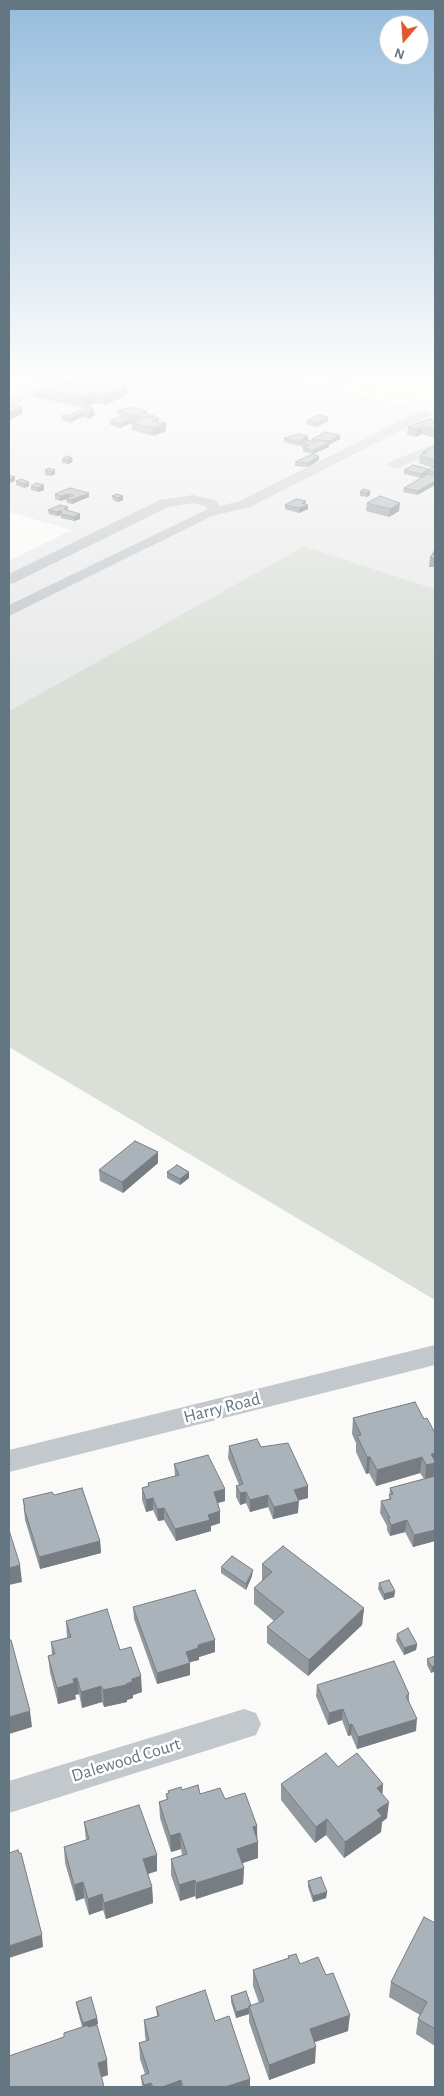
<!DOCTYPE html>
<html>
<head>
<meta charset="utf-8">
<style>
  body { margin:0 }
  #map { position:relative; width:444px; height:2096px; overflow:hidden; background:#fafaf8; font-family:"Alegreya Sans",sans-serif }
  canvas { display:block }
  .frame { position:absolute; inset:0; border:10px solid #657683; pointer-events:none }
  .north { position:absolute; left:379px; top:15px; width:50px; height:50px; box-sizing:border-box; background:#fff; border:1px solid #c1c8cd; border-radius:50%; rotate:198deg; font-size:14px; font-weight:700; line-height:20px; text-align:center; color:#657683 }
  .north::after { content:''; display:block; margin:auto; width:18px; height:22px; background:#e4572e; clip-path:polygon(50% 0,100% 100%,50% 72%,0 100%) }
</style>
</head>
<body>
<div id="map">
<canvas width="444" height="2096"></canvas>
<div class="frame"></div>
<div class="north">N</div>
</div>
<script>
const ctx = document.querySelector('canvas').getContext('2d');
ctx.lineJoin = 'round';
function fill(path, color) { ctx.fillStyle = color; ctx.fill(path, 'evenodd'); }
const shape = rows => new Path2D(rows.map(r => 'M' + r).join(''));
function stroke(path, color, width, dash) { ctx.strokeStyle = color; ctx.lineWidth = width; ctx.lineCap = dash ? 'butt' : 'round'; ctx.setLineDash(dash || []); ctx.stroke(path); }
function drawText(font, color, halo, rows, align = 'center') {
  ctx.font = font + ' "Alegreya Sans",sans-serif'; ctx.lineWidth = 5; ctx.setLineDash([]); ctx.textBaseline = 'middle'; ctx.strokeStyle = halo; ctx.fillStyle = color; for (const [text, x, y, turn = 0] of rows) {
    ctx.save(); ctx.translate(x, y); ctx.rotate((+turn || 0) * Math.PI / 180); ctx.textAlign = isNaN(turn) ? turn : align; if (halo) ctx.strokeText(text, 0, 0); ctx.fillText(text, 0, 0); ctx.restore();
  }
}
fill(shape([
  [45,379,293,379,435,410,435,589,304,546,9,711,9,561,72,530,9,512,9,395]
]), '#e8e9e9');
fill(shape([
  [304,546,435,589,435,1300,9,1047,9,711]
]), '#dadfd7');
const major = shape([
  [297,379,324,379,435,405,435,413,304,383,297,379]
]);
stroke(major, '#b5babe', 1);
fill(shape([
  [58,379,75,379,9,407,9,399,58,379],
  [430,406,435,406,435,413,250,507,212,516,9,616,9,605,208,509,205,506,193,503,168,507,14,583,9,584,9,574,160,500,193,495,215,500,220,506,240,501,430,406],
  [435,444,435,452,399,468,394,469,387,465,389,462,435,444],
  [435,1345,435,1365,9,1472,9,1450,435,1345],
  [244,1709,256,1713,261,1724,256,1735,9,1813,9,1781,244,1709]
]), '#c3c8cc');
fill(major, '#fff');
fill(shape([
  [48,390,127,395,105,405,96,403,84,408,35,397,35,394,48,392],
  [93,411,95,415,88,419,82,417,70,423,63,421,62,417,66,416],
  [118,411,147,411,147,414,155,417,166,431,153,436,132,430,132,423,120,428,110,425,110,421,121,416,118,415],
  [328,417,328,421,316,427,307,425,307,421],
  [435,420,435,438,422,434,416,437,407,435,408,427],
  [340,435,340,439,329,445,329,447,313,454,303,452,303,447,301,447,301,444,298,446,284,442,284,438,308,436,308,440,312,441,312,439],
  [435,446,435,485,417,495,403,492,404,488,421,478,404,474,404,470,429,470,433,468,419,463,420,456,423,454,423,452],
  [62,459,73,462,68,464,62,463],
  [319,460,308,467,295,466,295,462],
  [49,468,55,474,51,476,45,475,45,470],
  [16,481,29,486,24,488,16,485],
  [31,486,44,490,38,492,31,490],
  [70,488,89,497,72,504,67,503,66,499,60,501,55,499,55,494],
  [363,489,370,495,367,497,360,496,360,492],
  [112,496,123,496,123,500,118,502,113,500],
  [306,501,305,504,308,505,308,509,299,513,285,509,285,505],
  [367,503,399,511,389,517,366,511],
  [68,507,68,510,80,519,74,521,61,518,60,515,57,516,49,514,48,510],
  [435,550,435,567,429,567,430,558],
  [158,1163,123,1193,100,1181,99,1170],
  [167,1172,189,1172,189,1178,180,1185,167,1178],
  [415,1402,435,1476,435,1541,413,1547,405,1532,390,1536,387,1530,387,1526,380,1513,381,1501,389,1499,390,1488,424,1479,420,1473,376,1486,369,1473,366,1474,356,1452,356,1443,352,1434,353,1418],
  [229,1446,261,1447,308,1498,298,1500,298,1513,273,1519,268,1507,250,1512,246,1503,240,1505,236,1497,236,1486,239,1485,228,1458],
  [174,1464,225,1501,218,1503,220,1511,220,1523,211,1526,211,1531,176,1541,164,1520,158,1521,153,1510,146,1512,142,1500,142,1488,148,1486,148,1483,175,1476],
  [54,1495,100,1541,101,1553,40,1569,25,1520,23,1499],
  [262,1564,364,1608,362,1625,308,1676,267,1643,267,1627,274,1621,254,1604,254,1588,262,1581],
  [221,1567,252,1576,246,1590,221,1573],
  [379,1583,395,1591,394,1597,384,1600,378,1589],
  [133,1607,215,1652,199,1657,199,1660,189,1662,190,1675,157,1684,134,1619],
  [66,1621,120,1650,142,1692,133,1695,133,1698,127,1700,127,1702,104,1707,102,1702,82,1708,79,1694,75,1695,76,1699,58,1704,50,1672,48,1656,52,1655,51,1642,67,1638],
  [397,1634,417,1644,416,1650,404,1655,396,1641],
  [435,1656,435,1671,431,1673,427,1665,427,1659],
  [317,1685,409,1694,409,1701,416,1731,357,1749,351,1735,348,1736,342,1720,328,1725,316,1696],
  [338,1767,383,1784,382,1794,387,1818,382,1822,381,1832,344,1858,326,1835,315,1843,281,1800,281,1784],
  [182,1790,225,1799,257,1826,258,1858,242,1863,244,1868,243,1884,196,1899,195,1896,180,1901,171,1875,171,1859,182,1855,181,1849,171,1852,160,1818,159,1802,167,1800,166,1794,169,1793,168,1791],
  [84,1822,157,1855,157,1871,148,1874,152,1887,153,1903,106,1919,103,1910,89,1915,84,1898,76,1901,65,1863,64,1847,86,1840],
  [308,1881,327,1892,326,1898,313,1902,308,1887],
  [435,1923,435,2046,416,2034,418,2019,420,2015,389,1997,391,1982],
  [288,1956,300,1964,348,2031,315,2042,315,2063,269,2080,249,2022,249,2014,236,2018,231,2002,231,1996,251,2006,259,2003,253,1986,253,1970,288,1959],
  [76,2002,97,2018,98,2024,92,2026,108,2075,101,2077,64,2037,82,2027,77,2008],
  [156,2007,215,2021,250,2087,142,2087,141,2076,145,2074,140,2059,139,2043,146,2041,145,2036,144,2020,157,2016]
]), '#929a9f');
fill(shape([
  [127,385,127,395,105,405,104,395],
  [96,393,96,403,84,408,83,398],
  [22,407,22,414,9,420,9,412],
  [93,408,93,412,94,412,95,415,88,419,88,410],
  [82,413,82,417,70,423,70,419],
  [155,416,155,419,159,418,159,425,152,422],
  [328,417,328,421,316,427,317,423],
  [133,418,133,422,120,428,120,424],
  [166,423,166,431,153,436,153,428],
  [423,426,422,434,416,437,417,429],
  [340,435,340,439,329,445,329,447,313,454,313,450,328,443,329,441],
  [308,436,308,440,301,443,301,444,298,446,298,442],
  [319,456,319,460,308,467,308,463],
  [72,458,73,462,68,464,67,460],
  [429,469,428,470,428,474,421,478,421,474],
  [55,470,55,474,51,476,51,472],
  [15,477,15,481,10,483,9,479],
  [435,481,435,485,417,495,418,491],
  [29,482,29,486,24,488,24,484],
  [44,485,44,490,38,492,38,488],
  [370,491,370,495,367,497,367,493],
  [89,493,89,497,72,504,71,500],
  [69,494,70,498,60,501,60,496],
  [123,496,123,500,118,502,118,498],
  [306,501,305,506,308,505,308,509,299,513,299,508,302,503],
  [400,503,399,511,389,517,390,509],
  [60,511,60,515,57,516,57,512],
  [80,514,80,519,74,521,74,517],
  [158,1152,158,1163,123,1193,122,1182],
  [189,1172,189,1178,180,1185,180,1179],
  [435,1453,434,1479,425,1481,426,1465,431,1454],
  [367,1457,370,1457,369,1473,366,1474],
  [422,1457,420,1473,376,1486,377,1470],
  [308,1486,308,1498,293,1502,294,1490],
  [225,1489,225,1501,214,1504,214,1492],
  [246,1492,246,1503,240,1505,240,1493],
  [268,1495,268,1507,250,1512,250,1500],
  [153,1498,153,1510,146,1512,146,1500],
  [299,1501,298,1513,273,1519,274,1507],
  [164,1508,164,1520,158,1521,157,1509],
  [220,1511,220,1523,211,1526,211,1531,176,1541,175,1529,208,1515],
  [407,1520,405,1532,390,1536,391,1525],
  [435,1530,435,1541,413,1547,414,1535],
  [100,1541,101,1553,40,1569,39,1557],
  [20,1565,22,1582,9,1585,9,1568],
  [253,1570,252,1576,246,1590,246,1584],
  [395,1591,394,1597,384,1600,384,1594],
  [364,1608,362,1625,308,1676,309,1660],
  [215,1640,215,1652,199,1657,199,1660,186,1663,186,1652,198,1645],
  [417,1644,416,1650,404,1655,404,1648],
  [190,1663,190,1675,157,1684,157,1673],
  [435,1665,435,1671,431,1673,432,1667],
  [141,1676,142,1692,133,1695,133,1698,127,1700,127,1702,104,1707,103,1690,126,1684,132,1679],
  [77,1678,79,1694,75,1695,76,1699,58,1704,57,1688,73,1679],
  [101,1686,102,1702,82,1708,81,1692],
  [343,1709,342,1720,328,1725,329,1713],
  [30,1711,32,1727,9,1734,9,1717],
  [417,1719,416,1731,357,1749,358,1737],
  [352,1724,351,1735,348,1736,349,1725],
  [383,1784,382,1800,377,1788],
  [389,1802,387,1818,382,1822,381,1832,344,1858,345,1842,377,1810],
  [327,1819,326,1835,315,1843,316,1827],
  [257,1826,257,1842,253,1827],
  [180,1833,181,1849,171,1852,170,1836],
  [258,1842,258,1858,237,1865,237,1849],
  [157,1855,157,1871,144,1875,143,1859],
  [244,1868,243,1884,196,1899,196,1883],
  [195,1880,195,1896,180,1901,179,1885],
  [83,1882,84,1898,76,1901,74,1885],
  [152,1887,153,1903,106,1919,104,1903],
  [327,1892,326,1898,313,1902,313,1896],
  [102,1894,103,1910,89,1915,88,1899],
  [42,1935,43,1947,9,1958,9,1946],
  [249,2008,249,2014,236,2018,236,2012],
  [350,2015,348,2031,309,2044,310,2029],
  [97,2018,98,2024,83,2029,83,2023],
  [316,2047,315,2063,269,2080,269,2065],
  [107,2060,108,2075,99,2078,98,2063],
  [250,2079,250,2087,225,2087],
  [181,2080,181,2087,162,2087],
  [151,2083,151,2087,144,2087,144,2085]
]), '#777d82');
const building = shape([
  [74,379,101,379,127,385,104,395,96,393,83,398,48,390,74,379],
  [42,391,48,392,49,396,35,394,42,391],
  [9,404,22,407,9,412,9,404],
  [89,407,93,408,88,410,94,412,87,415,82,413,70,419,62,417,63,415,66,416,89,407],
  [130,407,147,411,143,413,155,416,154,417,149,416,144,418,118,411,130,407],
  [318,415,328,417,317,423,307,421,318,415],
  [122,416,133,418,120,424,110,421,122,416],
  [149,416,159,418,152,421,166,423,153,428,132,423,149,416],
  [429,419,435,420,435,430,423,426,417,429,408,427,429,419],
  [325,432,340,435,329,441,312,439,325,432],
  [299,434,308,436,298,442,284,438,299,434],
  [308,440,315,442,319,440,329,443,313,450,303,448,309,445,301,443,308,440],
  [434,446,435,446,435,460,420,456,426,452,423,452,434,446],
  [313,454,319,456,308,463,295,462,313,454],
  [67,456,72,458,67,460,62,459,67,456],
  [413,465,429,469,421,474,404,470,413,465],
  [435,467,435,472,428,470,435,467],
  [49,468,55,470,51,472,45,470,49,468],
  [428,474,435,476,435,481,418,491,404,488,428,474],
  [9,475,15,477,9,479,9,475],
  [21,479,29,482,24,484,16,481,21,479],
  [37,483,44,485,38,488,31,486,37,483],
  [70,488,89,493,71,500,66,499,74,495,69,494,60,496,55,494,70,488],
  [363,489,370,491,367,493,360,492,363,489],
  [117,494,123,496,118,498,112,496,117,494],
  [380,496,400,503,390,509,367,503,380,496],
  [296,499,306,501,302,503,308,505,299,508,285,505,296,499],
  [60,505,68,507,64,509,80,514,74,517,61,514,62,513,60,512,62,511,60,511,57,512,48,510,60,505],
  [435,550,435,559,430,558,435,550],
  [135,1141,158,1152,122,1182,99,1170,135,1141],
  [177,1165,189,1172,180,1179,167,1172,177,1165],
  [415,1402,424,1419,427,1418,435,1433,435,1453,431,1454,435,1461,435,1463,426,1465,422,1457,377,1470,370,1457,367,1457,357,1436,361,1435,353,1418,415,1402],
  [257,1439,261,1447,288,1443,308,1486,294,1490,299,1501,274,1507,268,1495,250,1500,246,1492,240,1493,236,1486,243,1484,229,1446,257,1439],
  [208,1455,225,1489,214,1492,220,1511,208,1515,210,1520,175,1529,164,1508,157,1509,153,1498,146,1500,142,1488,149,1486,148,1483,179,1475,174,1464,208,1455],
  [435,1476,435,1530,414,1535,407,1520,391,1525,388,1518,390,1518,381,1501,391,1499,389,1495,393,1494,390,1488,435,1476],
  [82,1488,100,1541,39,1557,24,1508,25,1508,23,1499,52,1492,54,1495,82,1488],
  [9,1530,20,1565,9,1568,9,1530],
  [283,1546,364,1608,309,1660,267,1627,284,1612,254,1588,272,1572,262,1564,283,1546],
  [232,1556,253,1570,246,1584,221,1567,232,1556],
  [389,1580,395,1591,384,1594,379,1583,389,1580],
  [195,1590,215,1640,198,1645,198,1648,186,1652,190,1663,157,1673,133,1607,195,1590],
  [107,1609,120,1650,131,1647,141,1676,132,1679,132,1682,126,1684,126,1685,103,1690,101,1686,81,1692,77,1678,73,1679,74,1683,57,1688,48,1656,55,1654,51,1642,71,1637,66,1621,107,1609],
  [408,1628,417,1644,404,1648,397,1634,408,1628],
  [9,1640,11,1640,30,1711,9,1717,9,1640],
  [435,1656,435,1665,432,1667,427,1659,435,1656],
  [394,1661,409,1694,406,1696,417,1719,358,1737,352,1724,349,1725,343,1709,329,1713,317,1685,394,1661],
  [326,1753,338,1767,357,1753,383,1784,377,1788,389,1802,377,1810,382,1816,345,1842,327,1819,316,1827,281,1784,326,1753],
  [198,1785,200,1794,220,1788,225,1799,245,1793,257,1826,253,1827,258,1842,237,1849,244,1868,196,1883,195,1880,179,1885,171,1859,187,1854,180,1833,170,1836,159,1802,168,1799,166,1794,169,1793,168,1791,181,1787,182,1790,198,1785],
  [139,1805,157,1855,143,1859,152,1887,104,1903,102,1894,88,1899,83,1882,74,1885,64,1847,89,1839,84,1822,139,1805],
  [18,1850,19,1853,21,1853,42,1935,9,1946,9,1853,18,1850],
  [321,1877,327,1892,313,1896,308,1881,321,1877],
  [424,1917,435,1923,435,2029,418,2019,427,2002,391,1982,424,1917],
  [296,1954,300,1964,318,1957,326,1975,333,1973,350,2015,310,2029,316,2047,269,2065,249,2006,264,2001,253,1970,289,1958,288,1956,296,1954],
  [205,1990,215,2021,229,2016,250,2079,225,2087,183,2087,181,2080,162,2087,153,2087,151,2083,144,2085,141,2076,149,2073,139,2043,149,2040,144,2020,159,2016,156,2007,205,1990],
  [246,1991,251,2006,249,2006,249,2008,236,2012,231,1996,246,1991],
  [91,1997,97,2018,83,2023,76,2002,91,1997],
  [88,2025,88,2027,97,2025,107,2060,98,2063,104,2087,9,2087,9,2056,64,2037,64,2033,88,2025]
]);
fill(building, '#aab3b9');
stroke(building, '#777d82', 1);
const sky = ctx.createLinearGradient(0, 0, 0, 673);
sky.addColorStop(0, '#96bcdc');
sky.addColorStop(0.56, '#fdfdfc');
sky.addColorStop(1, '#fdfdfc00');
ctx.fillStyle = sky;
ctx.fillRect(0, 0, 444, 673);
drawText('18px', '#657683', '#fff', [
  ["Harry Road",222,1408,-14],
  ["Dalewood Court",126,1760,-17]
]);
</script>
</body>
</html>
